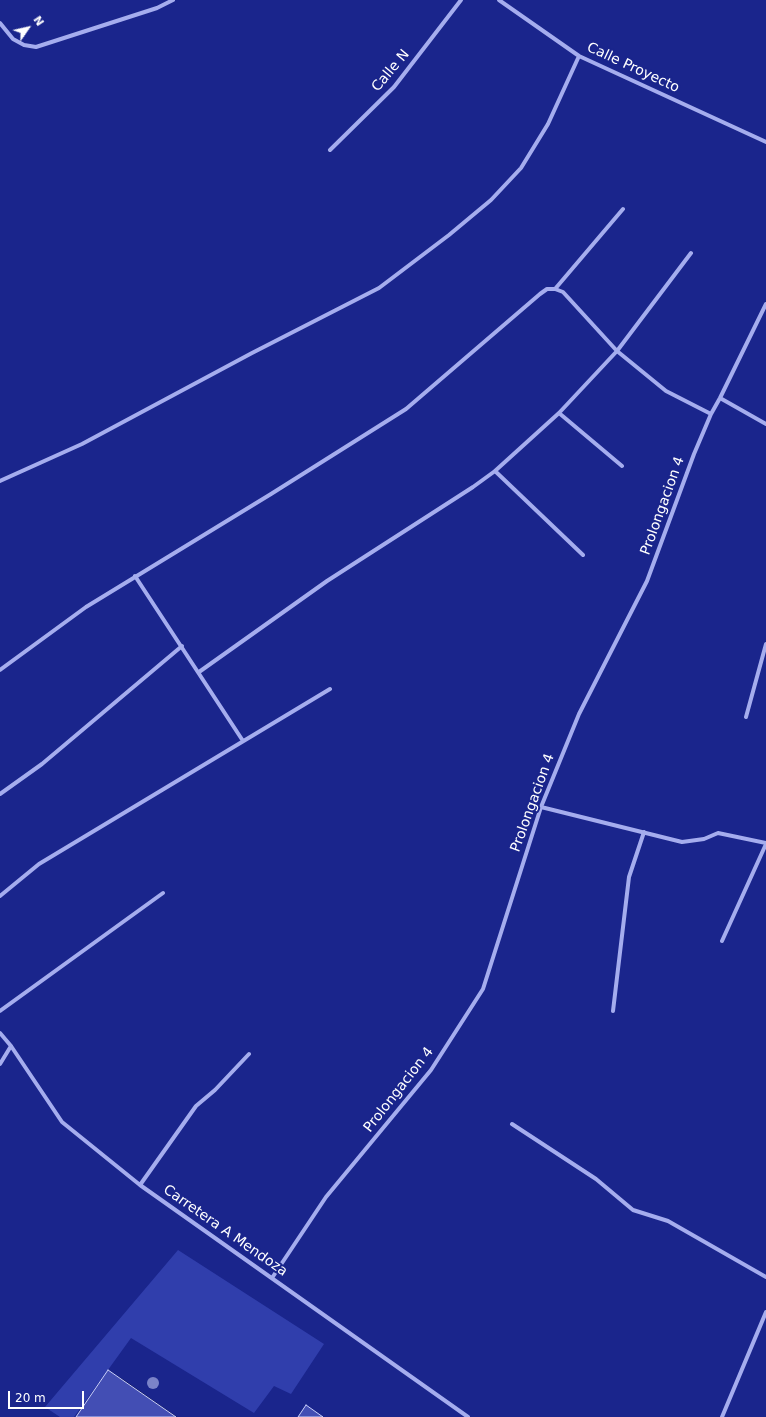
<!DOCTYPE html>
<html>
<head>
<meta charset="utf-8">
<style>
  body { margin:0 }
  #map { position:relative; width:766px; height:1417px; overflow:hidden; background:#1a258c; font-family:"DejaVu Sans",sans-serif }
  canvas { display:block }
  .north { position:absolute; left:8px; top:8px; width:40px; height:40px; -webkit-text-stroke:3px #1a258c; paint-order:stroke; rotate:56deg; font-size:11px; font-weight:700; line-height:16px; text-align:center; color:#fff }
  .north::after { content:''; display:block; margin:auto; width:14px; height:18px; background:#fff; clip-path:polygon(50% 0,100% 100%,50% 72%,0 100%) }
  .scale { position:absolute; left:8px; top:1391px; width:76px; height:18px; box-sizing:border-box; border:2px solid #fff; border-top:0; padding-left:5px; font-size:12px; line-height:14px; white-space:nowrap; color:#fff; -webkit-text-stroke:3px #1a258c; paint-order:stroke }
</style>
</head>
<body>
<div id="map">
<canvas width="766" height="1417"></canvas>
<div class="north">N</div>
<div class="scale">20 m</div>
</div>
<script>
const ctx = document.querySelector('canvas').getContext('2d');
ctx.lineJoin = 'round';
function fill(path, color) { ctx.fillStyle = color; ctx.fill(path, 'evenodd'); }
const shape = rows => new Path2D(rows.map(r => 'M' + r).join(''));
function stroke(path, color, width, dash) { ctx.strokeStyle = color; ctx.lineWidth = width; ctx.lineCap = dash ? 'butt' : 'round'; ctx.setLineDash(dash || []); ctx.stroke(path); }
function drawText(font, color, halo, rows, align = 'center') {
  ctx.font = font + ' "DejaVu Sans",sans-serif'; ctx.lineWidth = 4; ctx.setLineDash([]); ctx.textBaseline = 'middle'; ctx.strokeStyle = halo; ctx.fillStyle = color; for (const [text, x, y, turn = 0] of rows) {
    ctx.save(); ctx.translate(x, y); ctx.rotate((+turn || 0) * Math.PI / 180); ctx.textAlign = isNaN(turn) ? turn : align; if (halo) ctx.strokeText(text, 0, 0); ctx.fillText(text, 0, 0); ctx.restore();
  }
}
fill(shape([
  [178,1250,324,1344,291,1394,274,1386,254,1413,131,1338,74,1417,60,1417,45,1407]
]), '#303eac');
fill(shape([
  [108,1371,124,1380,177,1417,77,1417]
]), '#0007');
const building = shape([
  [108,1370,176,1417,76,1417,108,1370],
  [306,1405,323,1417,298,1417,306,1405]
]);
fill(building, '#434eb4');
stroke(building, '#cad0fa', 1);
stroke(shape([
  [499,0,579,56,766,142],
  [0,23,13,39,24,45,36,47,157,8,173,0],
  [330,150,394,87,461,0],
  [555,289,623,209],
  [720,398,766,424],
  [559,413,622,466],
  [495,471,583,555],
  [0,481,82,444,252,353,379,288,449,235,491,200,521,168,548,124,579,56],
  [135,576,243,741],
  [0,670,86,607,271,494,406,409,540,294,547,289,555,289,563,292,617,351,666,391,711,414],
  [199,672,327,581,473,487,495,471,559,413,617,351,691,253],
  [746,717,766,644],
  [0,794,42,764,182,646],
  [541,807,682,842,704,839,718,833,766,843],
  [0,896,39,864,330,689],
  [722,941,766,844],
  [0,1011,163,893],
  [613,1011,629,877,644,832],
  [0,1033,11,1046,62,1122,140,1185,468,1417],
  [0,1064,11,1046],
  [512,1124,596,1179,633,1210,668,1221,766,1277],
  [140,1185,196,1106,215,1090,249,1054],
  [272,1278,326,1197,431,1070,483,989,541,807,579,714,647,581,694,454,711,414,720,398,766,304],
  [722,1417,766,1312]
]), '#a5adee', 4);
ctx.fillStyle = '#7b83c8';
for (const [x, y] of [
  [153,1383]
]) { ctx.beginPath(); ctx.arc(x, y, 6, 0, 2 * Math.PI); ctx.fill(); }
drawText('14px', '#fff', '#1a258c', [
  ["Calle Proyecto",633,68,25],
  ["Calle N",391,71,-50],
  ["Prolongacion 4",663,506,-70],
  ["Prolongacion 4",533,803,-70],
  ["Prolongacion 4",399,1090,-52],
  ["Carretera A Mendoza",225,1231,35]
]);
</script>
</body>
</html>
